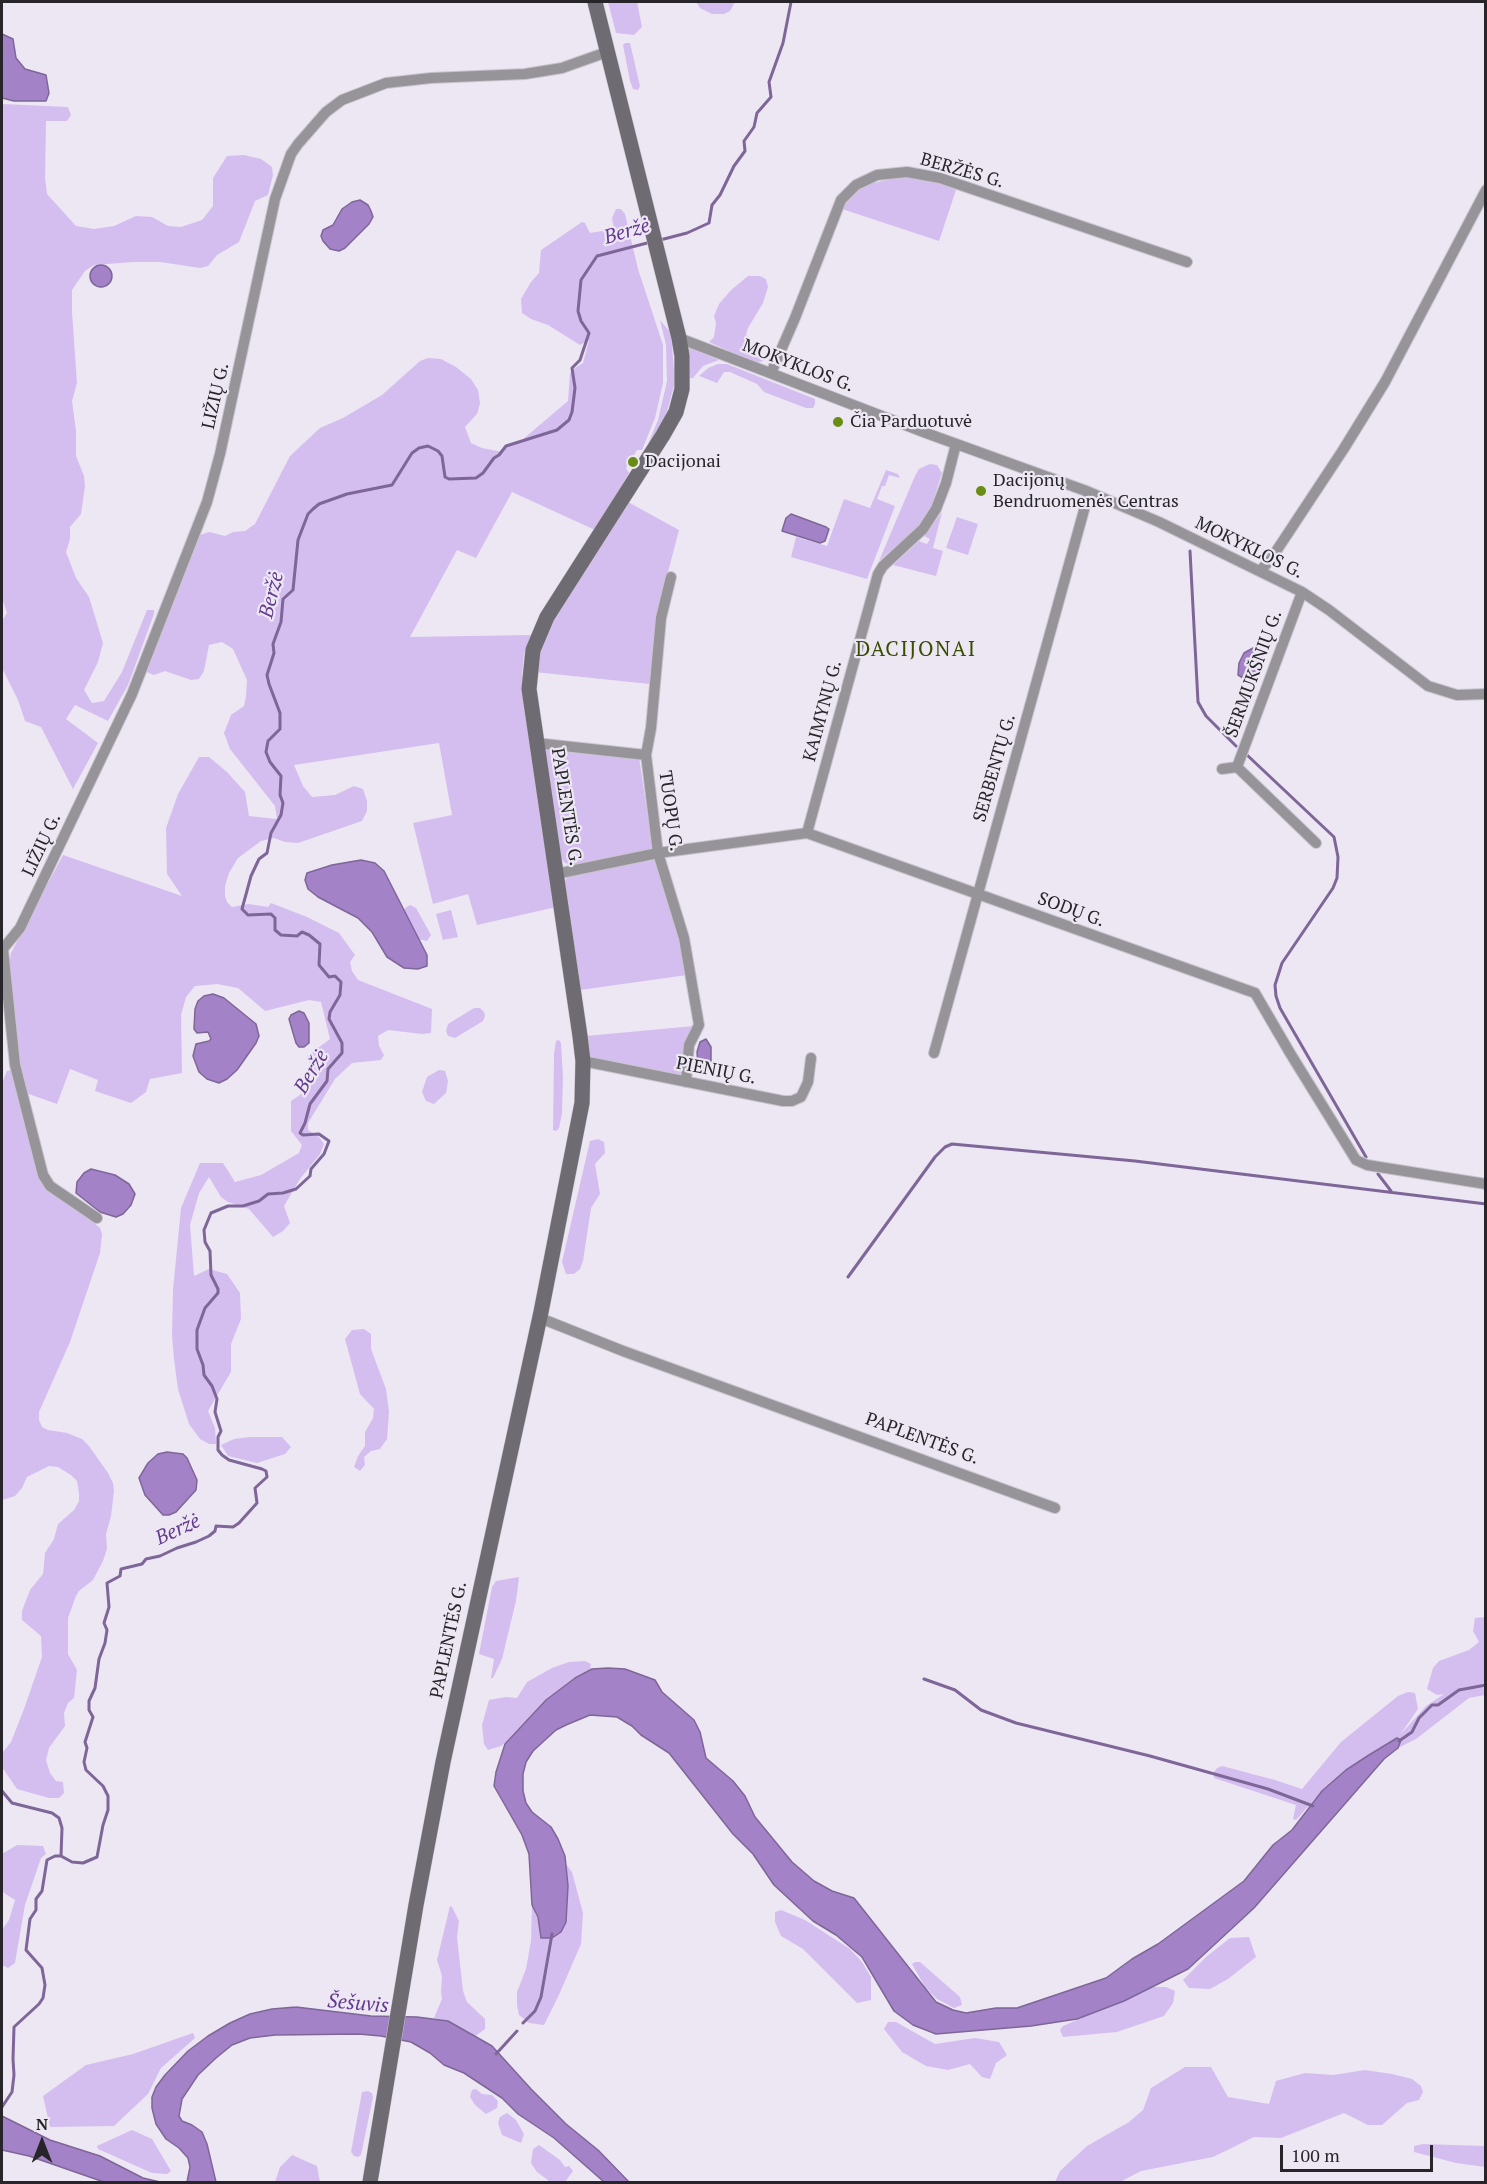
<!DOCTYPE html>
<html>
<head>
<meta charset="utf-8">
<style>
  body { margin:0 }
  #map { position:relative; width:1487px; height:2184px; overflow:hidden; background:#ece7f3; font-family:"PT Serif",serif }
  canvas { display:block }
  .frame { position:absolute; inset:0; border:3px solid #272529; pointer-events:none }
  .north { position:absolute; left:12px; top:2112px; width:60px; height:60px; -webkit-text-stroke:4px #ece7f3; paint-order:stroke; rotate:0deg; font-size:16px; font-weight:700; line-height:24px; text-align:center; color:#272529 }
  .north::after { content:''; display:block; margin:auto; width:21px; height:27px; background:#272529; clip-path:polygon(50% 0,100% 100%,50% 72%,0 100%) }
  .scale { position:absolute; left:1280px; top:2145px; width:153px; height:27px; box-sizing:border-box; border:3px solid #272529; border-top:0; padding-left:8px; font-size:18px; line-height:21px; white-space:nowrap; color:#272529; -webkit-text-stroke:4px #ece7f3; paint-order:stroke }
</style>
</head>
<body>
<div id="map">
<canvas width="1487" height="2184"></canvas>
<div class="frame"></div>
<div class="north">N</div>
<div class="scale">100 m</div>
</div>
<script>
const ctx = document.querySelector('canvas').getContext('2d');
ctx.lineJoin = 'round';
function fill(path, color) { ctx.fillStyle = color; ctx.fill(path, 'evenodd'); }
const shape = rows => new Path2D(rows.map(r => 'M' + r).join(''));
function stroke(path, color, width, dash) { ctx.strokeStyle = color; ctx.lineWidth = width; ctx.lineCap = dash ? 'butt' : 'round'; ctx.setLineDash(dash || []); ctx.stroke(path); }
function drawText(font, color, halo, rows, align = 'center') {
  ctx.font = font + ' "PT Serif",serif'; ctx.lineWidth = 4.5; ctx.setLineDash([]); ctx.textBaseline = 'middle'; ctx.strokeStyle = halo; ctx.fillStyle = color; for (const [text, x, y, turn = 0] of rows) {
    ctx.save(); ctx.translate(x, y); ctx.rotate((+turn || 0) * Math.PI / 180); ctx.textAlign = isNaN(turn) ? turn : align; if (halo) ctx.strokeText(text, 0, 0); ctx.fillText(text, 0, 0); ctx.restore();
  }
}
fill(shape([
  [608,2,637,2,642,27,634,35,616,33],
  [696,2,735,2,730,11,724,14,712,14,700,8],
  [625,43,630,43,640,86,638,90,633,89,630,81,623,45],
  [2,104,68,107,71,115,67,121,46,121,45,178,47,194,76,226,94,229,114,226,136,216,152,217,168,226,181,227,202,220,213,206,213,178,227,156,244,155,261,159,272,167,273,175,268,195,255,201,239,242,217,255,208,266,200,268,160,262,133,262,94,265,85,271,72,290,72,312,77,383,72,401,76,431,76,456,84,476,85,486,81,514,70,527,70,539,66,552,76,578,89,597,103,643,98,662,84,690,92,703,104,701,122,672,147,610,154,610,154,614,128,685,108,721,75,705,66,719,98,743,73,789,41,727,25,721,18,700,2,668,2,621,7,613,2,598],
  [911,177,931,180,956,190,939,241,842,209,855,191,869,184,891,179],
  [616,209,621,209,625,214,638,269,663,345,663,383,655,418,642,450,637,450,626,468,629,473,595,530,512,492,476,558,457,550,410,637,531,635,524,654,522,676,523,699,556,907,477,925,468,894,433,904,413,823,452,815,439,743,294,765,303,786,312,797,335,795,354,786,363,789,367,801,367,811,362,821,298,843,285,842,274,838,261,841,238,858,229,873,225,886,225,896,227,902,232,907,249,904,268,907,271,903,307,917,339,933,355,955,350,962,352,971,358,980,432,1009,431,1033,422,1034,388,1030,378,1036,379,1046,384,1055,381,1060,352,1063,335,1079,308,1123,308,1130,319,1137,324,1144,320,1154,300,1179,284,1206,290,1223,283,1231,273,1237,249,1209,228,1202,221,1197,209,1177,199,1193,190,1225,194,1276,209,1269,227,1274,240,1293,241,1319,231,1344,231,1372,208,1411,215,1428,216,1444,209,1444,200,1439,189,1424,178,1389,174,1359,172,1335,173,1290,181,1208,200,1163,223,1163,235,1182,261,1175,299,1153,302,1145,291,1131,291,1101,310,1088,313,1072,307,1056,330,1039,321,1002,309,1000,265,1011,238,988,217,984,195,986,186,997,181,1015,182,1073,150,1079,146,1092,131,1103,95,1091,98,1080,70,1069,57,1104,26,1093,16,1055,9,966,11,953,63,855,182,896,167,874,166,828,178,794,199,757,209,757,227,772,245,792,249,816,277,819,275,806,230,749,224,733,231,715,244,706,246,696,247,680,233,649,222,642,209,645,204,671,199,679,191,680,165,671,154,675,144,671,194,537,209,532,225,536,233,532,245,531,255,524,290,456,320,428,343,418,382,395,420,361,428,358,441,359,456,367,471,379,478,390,480,403,477,414,465,427,471,443,482,448,503,452,506,446,522,440,568,401,570,374,575,368,583,363,589,340,580,345,548,325,531,319,522,313,521,299,531,282,539,273,541,250,582,222,585,223,590,233,614,229,612,218],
  [748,276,760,276,766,279,768,287,763,303,748,328,746,335,747,345,762,356,763,361,760,362,753,362,709,342,714,337,716,323,714,316,719,304,731,290],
  [660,320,671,333,675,382,666,415,645,451,658,420,667,381,666,345],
  [687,346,719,360,703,366,693,378,690,378],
  [718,364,727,364,815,399,815,404,813,408,806,408,764,392,757,384,730,372,724,372,717,383,699,376,708,368],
  [930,464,937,465,942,473,931,507,919,526,879,561,915,476,919,469],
  [886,470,898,474,900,478,889,475,885,486,882,486,877,499,895,506,867,579,791,557,796,537,827,546,844,499,870,508],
  [628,502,679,530,662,595,650,684,534,672,545,631],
  [942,512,933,548,943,551,936,576,893,565,919,541,927,544,930,539,924,536],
  [957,517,978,524,968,555,946,548],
  [540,740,638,751,653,850,570,866,564,862,560,856],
  [655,859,673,916,687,975,580,990,563,884,565,880,568,877],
  [410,905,416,908,431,935,427,941,418,939,404,912,405,908],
  [451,910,458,937,443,940,436,914],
  [474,1008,480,1008,484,1012,485,1016,483,1021,455,1038,448,1036,446,1031,448,1024],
  [694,1026,683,1078,589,1059,586,1036],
  [559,1040,561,1043,563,1078,562,1113,559,1128,556,1131,553,1130,554,1054,556,1041],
  [11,1070,43,1184,91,1220,100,1228,102,1234,100,1253,70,1342,39,1412,39,1420,42,1427,48,1430,67,1433,82,1439,89,1446,108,1473,113,1483,114,1491,111,1516,106,1534,107,1549,103,1561,93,1580,79,1591,76,1596,68,1618,68,1654,77,1670,74,1698,68,1703,64,1713,65,1726,49,1748,46,1760,50,1773,56,1781,63,1782,64,1793,59,1798,49,1798,17,1789,2,1767,3,1752,11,1742,24,1709,42,1657,41,1636,22,1620,22,1611,30,1590,43,1574,45,1553,54,1539,58,1524,74,1510,79,1501,79,1493,77,1481,71,1475,58,1467,49,1466,27,1477,22,1488,15,1496,2,1500,2,1083,7,1071],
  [439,1070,445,1071,448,1081,446,1093,434,1104,426,1101,422,1092,427,1077],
  [598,1139,604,1142,605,1153,595,1164,600,1194,591,1208,583,1261,580,1269,574,1274,566,1274,562,1262,590,1141],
  [364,1329,371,1334,371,1349,386,1389,389,1412,387,1439,380,1449,371,1451,364,1457,365,1465,360,1471,354,1467,358,1456,365,1446,365,1432,373,1418,374,1409,360,1394,345,1339,352,1330],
  [250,1437,282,1437,291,1447,285,1454,257,1463,228,1456,221,1445,234,1439],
  [519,1577,516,1601,502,1659,493,1678,491,1678,494,1659,479,1654,492,1587,496,1581],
  [1485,1617,1486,1680,1483,1685,1485,1695,1469,1698,1416,1739,1398,1748,1401,1740,1397,1738,1346,1770,1322,1791,1296,1820,1293,1819,1296,1805,1214,1778,1214,1772,1217,1768,1222,1766,1275,1780,1302,1789,1341,1742,1398,1696,1408,1692,1415,1693,1418,1709,1400,1735,1426,1706,1444,1694,1437,1695,1427,1689,1433,1668,1439,1661,1469,1650,1479,1642,1473,1631,1475,1618],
  [585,1661,591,1664,590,1669,575,1677,545,1700,507,1741,501,1746,488,1750,484,1744,482,1725,489,1700,506,1697,517,1698,527,1682,552,1668,569,1662],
  [17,1845,43,1846,46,1854,41,1858,25,1905,15,1963,8,1968,2,1965,2,1930,9,1920,15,1900,4,1893,2,1888,2,1854],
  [566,1864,572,1872,583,1913,581,1944,558,1997,544,2025,529,2023,519,2015,517,2005,517,1992,526,1969,531,1941,532,1905,547,1939,561,1932,568,1886],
  [450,1906,452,1907,459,1921,457,1937,463,1991,467,2002,485,2019,485,2029,474,2037,448,2021,434,2018,442,1999,441,1992,442,1976,437,1960],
  [781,1910,805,1920,850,1949,862,1962,871,1977,871,2000,857,2003,803,1949,781,1936,775,1922,775,1912],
  [1249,1937,1256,1957,1228,1979,1210,1989,1189,1988,1183,1980,1206,1957,1230,1938],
  [915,1962,920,1962,960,1997,962,2005,954,2008,937,1999,925,1987,912,1964],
  [1153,1987,1166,1987,1175,1991,1173,2003,1164,2016,1117,2032,1063,2037,1060,2030,1063,2026],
  [888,2022,896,2022,935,2044,975,2038,999,2042,1007,2055,996,2063,990,2079,982,2077,970,2064,948,2070,926,2066,902,2052,884,2029],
  [193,2033,195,2038,161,2068,148,2094,114,2126,50,2127,43,2096,86,2065,133,2054],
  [1185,2067,1211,2067,1228,2097,1269,2104,1276,2081,1305,2073,1333,2075,1365,2070,1392,2074,1412,2079,1421,2086,1423,2092,1419,2100,1407,2103,1382,2125,1368,2125,1344,2113,1281,2138,1254,2137,1213,2157,1141,2171,1120,2182,1055,2182,1060,2171,1087,2146,1129,2122,1143,2110,1151,2088],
  [476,2089,482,2094,492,2095,498,2101,497,2108,486,2114,475,2105,470,2097,472,2090],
  [368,2091,372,2093,373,2097,361,2155,358,2157,354,2156,351,2152,362,2092],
  [507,2113,516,2120,524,2134,521,2143,502,2135,498,2123,500,2117],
  [132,2130,152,2139,171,2171,167,2174,152,2173,98,2149,97,2146],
  [1423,2144,1485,2146,1485,2167,1456,2163,1414,2152,1414,2146],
  [539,2145,560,2160,565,2167,569,2166,573,2171,565,2182,549,2181,537,2172,531,2163,533,2149],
  [292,2155,317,2166,320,2182,275,2182,280,2167]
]), '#d4beef');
const water = shape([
  [2,34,13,39,16,58,25,69,46,75,49,93,46,101,14,101,2,98,2,34],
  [360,200,368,205,371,211,373,217,369,224,345,248,339,251,330,249,323,241,321,236,323,230,333,225,342,209,352,202,360,200],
  '90 276a11 11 0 1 1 22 0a11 11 0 1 1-22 0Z',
  [791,514,826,527,829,529,825,541,820,543,782,531,786,518,791,514],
  [1253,648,1259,651,1262,656,1263,663,1255,679,1243,678,1238,675,1239,663,1244,653,1253,648],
  [361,860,375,863,384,871,427,955,427,966,418,969,404,968,387,957,372,932,358,918,318,897,308,889,305,880,307,873,332,865,361,860],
  [213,994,224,998,256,1024,259,1036,256,1043,237,1070,227,1079,219,1083,207,1079,199,1072,193,1056,196,1044,209,1041,211,1039,208,1032,197,1033,194,1029,195,1009,198,1001,204,996,213,994],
  [299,1011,304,1013,309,1023,309,1043,304,1047,299,1047,296,1043,289,1019,291,1015,299,1011],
  [706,1039,711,1047,711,1061,710,1069,706,1073,702,1073,698,1067,697,1052,700,1042,706,1039],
  [91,1169,115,1175,129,1184,135,1194,131,1205,123,1214,116,1217,100,1212,76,1193,77,1182,84,1173,91,1169],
  [167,1452,183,1454,187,1458,197,1480,196,1490,176,1512,169,1515,163,1515,145,1495,139,1478,148,1463,158,1454,167,1452],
  [608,1668,625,1669,655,1680,662,1692,694,1720,700,1732,706,1758,733,1781,745,1796,755,1817,792,1862,814,1881,832,1891,854,1898,936,2002,953,2010,966,2013,996,2008,1017,2008,1106,1978,1132,1959,1158,1944,1244,1881,1273,1845,1292,1830,1322,1791,1346,1770,1369,1755,1397,1738,1401,1740,1398,1748,1384,1759,1254,1908,1188,1969,1124,2001,1077,2019,1031,2026,936,2034,913,2025,894,2011,862,1957,836,1935,813,1921,774,1885,753,1854,733,1834,669,1753,641,1735,632,1726,617,1717,590,1715,566,1725,556,1730,533,1751,526,1762,523,1774,523,1791,526,1803,532,1812,551,1827,558,1839,565,1856,568,1886,566,1922,561,1932,552,1938,541,1938,538,1917,532,1905,529,1854,522,1835,494,1786,496,1772,505,1744,546,1700,575,1678,592,1669,608,1668],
  [296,2007,371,2016,417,2017,448,2021,492,2046,531,2089,566,2124,598,2150,629,2182,604,2182,554,2138,518,2114,502,2098,464,2073,444,2065,430,2053,411,2042,381,2036,359,2034,275,2035,250,2038,232,2045,216,2058,198,2075,182,2099,179,2116,182,2121,192,2125,202,2132,207,2144,216,2182,187,2182,190,2167,188,2158,179,2148,166,2139,156,2124,152,2108,152,2097,156,2087,165,2075,188,2051,208,2036,230,2023,250,2014,272,2009,296,2007],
  [2,2116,50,2140,100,2156,143,2178,160,2182,104,2182,29,2156,2,2150,2,2116]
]);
fill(water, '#a382c8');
stroke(water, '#7e6698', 1.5);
stroke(shape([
  [660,240,687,233,709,223,712,205,720,195,734,166,745,151,744,141,754,127,757,113,771,97,769,82,783,43,791,2],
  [1190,551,1198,702,1206,716,1236,746],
  [1247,755,1334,837,1338,857,1337,878,1333,888,1282,963,1275,985,1276,996,1280,1008,1366,1157],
  [1378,1174,1391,1191],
  [848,1277,935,1157,945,1147,952,1144,1135,1161,1486,1204],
  [924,1679,955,1690,981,1710,1016,1723,1150,1756,1268,1789,1313,1806],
  [1399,1741,1412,1732,1419,1718,1432,1705,1438,1705,1459,1690,1486,1685],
  [2,1791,12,1803,52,1813,59,1818,62,1828,61,1856],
  [523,2023,535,2011,541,1997,552,1934],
  [496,2054,517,2031],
  [2,2107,12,2092,14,2075,13,2059,14,2027,39,2004,43,1998,45,1985,42,1968,26,1950,30,1919,36,1910,36,1899,42,1891,47,1860,55,1856,61,1856,72,1862,83,1863,97,1857,103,1825,108,1810,108,1796,103,1786,86,1770,84,1762,87,1748,85,1742,93,1717,89,1710,89,1701,95,1688,99,1659,105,1643,107,1630,104,1623,109,1607,107,1583,120,1576,121,1569,142,1564,146,1559,160,1556,177,1548,196,1542,209,1536,215,1531,216,1526,233,1527,239,1523,257,1503,255,1488,267,1477,266,1471,262,1469,229,1460,222,1455,218,1450,218,1437,221,1431,215,1412,217,1399,212,1386,204,1375,203,1365,197,1349,197,1330,205,1308,218,1293,218,1289,211,1275,210,1251,205,1242,204,1230,211,1213,228,1206,243,1206,259,1201,268,1194,283,1193,296,1189,310,1176,311,1169,324,1154,329,1141,319,1134,303,1135,300,1133,305,1123,310,1104,327,1081,328,1069,342,1053,342,1043,329,1019,330,1012,340,995,341,982,335,976,329,977,319,965,320,944,309,935,302,932,297,936,281,935,275,930,275,918,271,914,248,915,242,909,251,876,259,859,267,853,271,833,281,815,283,803,280,795,281,776,270,762,266,752,268,741,280,729,280,713,269,684,267,675,274,653,273,644,281,622,283,599,293,590,298,540,308,514,313,509,319,504,347,494,392,485,412,453,419,448,428,446,438,451,442,456,445,477,449,479,476,478,483,473,494,458,499,455,506,446,557,430,569,420,572,412,575,388,572,368,580,360,589,333,581,321,578,311,581,280,597,256,651,242]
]), '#7e6698', 3);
const street = shape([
  [679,338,926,433,1089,492,1159,522,1302,592,1329,610,1428,686,1457,695,1486,694],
  [771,373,795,318,841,200,856,185,877,175,907,172,940,178,1187,262],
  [1260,571,1271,559,1343,450,1385,382,1486,190],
  [671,577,661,618,651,728,646,755,658,853,684,938,699,1025,689,1045,686,1082],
  [536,743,646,755],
  [1237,767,1316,843],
  [1222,769,1237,767,1302,592],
  [807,833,878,574,883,566,923,529,936,509,946,483,956,444],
  [556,874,658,853,807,833,1255,993,1290,1053,1356,1160,1367,1165,1486,1184],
  [3,949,15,1065,43,1175,50,1186,97,1218],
  [2,950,20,928,132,694,207,502,220,454,275,199,291,154,298,144,326,112,342,100,386,83,431,78,525,74,562,68,607,52],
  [934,1053,1089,492],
  [583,1061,783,1101,792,1101,801,1097,808,1082,811,1058],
  [540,1318,623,1351,1055,1508]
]);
const secondary = shape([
  [370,2182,416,1905,443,1762,541,1312,582,1103,583,1061,580,1036,529,689,533,650,547,617,663,435,676,412,682,389,682,356,679,338,595,2]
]);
stroke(street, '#c9c4cf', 12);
stroke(secondary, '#c9c4cf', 16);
stroke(street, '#969499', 10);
stroke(secondary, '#6e6b73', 15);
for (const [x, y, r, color] of [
  [838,422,6,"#698c12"],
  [633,462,6,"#698c12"],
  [981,491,6,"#698c12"]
]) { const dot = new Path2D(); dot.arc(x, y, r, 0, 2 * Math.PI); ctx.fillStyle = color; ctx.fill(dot); stroke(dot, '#ece7f3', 2); }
drawText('18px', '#272529', '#ece7f3', [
  ["BERŽĖS G.",962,171,16],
  ["MOKYKLOS G.",798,366,21],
  ["LIŽIŲ G.",216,396,-77],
  ["MOKYKLOS G.",1249,548,26],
  ["ŠERMUKŠNIŲ G.",1254,674,-70],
  ["KAIMYNŲ G.",823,711,-75],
  ["SERBENTŲ G.",995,768,-74],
  ["PAPLENTĖS G.",566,807,81],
  ["TUOPŲ G.",670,811,82],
  ["LIŽIŲ G.",42,845,-65],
  ["SODŲ G.",1071,910,20],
  ["PIENIŲ G.",716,1071,11],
  ["PAPLENTĖS G.",922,1439,20],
  ["PAPLENTĖS G.",449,1640,-78]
]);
drawText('18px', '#272529', '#ece7f3', [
  ["Čia Parduotuvė",850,422],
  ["Dacijonai",645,462],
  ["Dacijonų",993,481],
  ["Bendruomenės Centras",993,502]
], 'left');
drawText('italic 20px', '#65398e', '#ece7f3', [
  ["Beržė",627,232,-16],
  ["Beržė",272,595,-76],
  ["Beržė",312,1072,-59],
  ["Beržė",178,1530,-25],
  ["Šešuvis",358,2004,5]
]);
ctx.letterSpacing = '1.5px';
drawText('21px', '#384e00', '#ece7f3', [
  ["DACIJONAI",916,650]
]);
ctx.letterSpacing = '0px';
</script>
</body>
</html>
